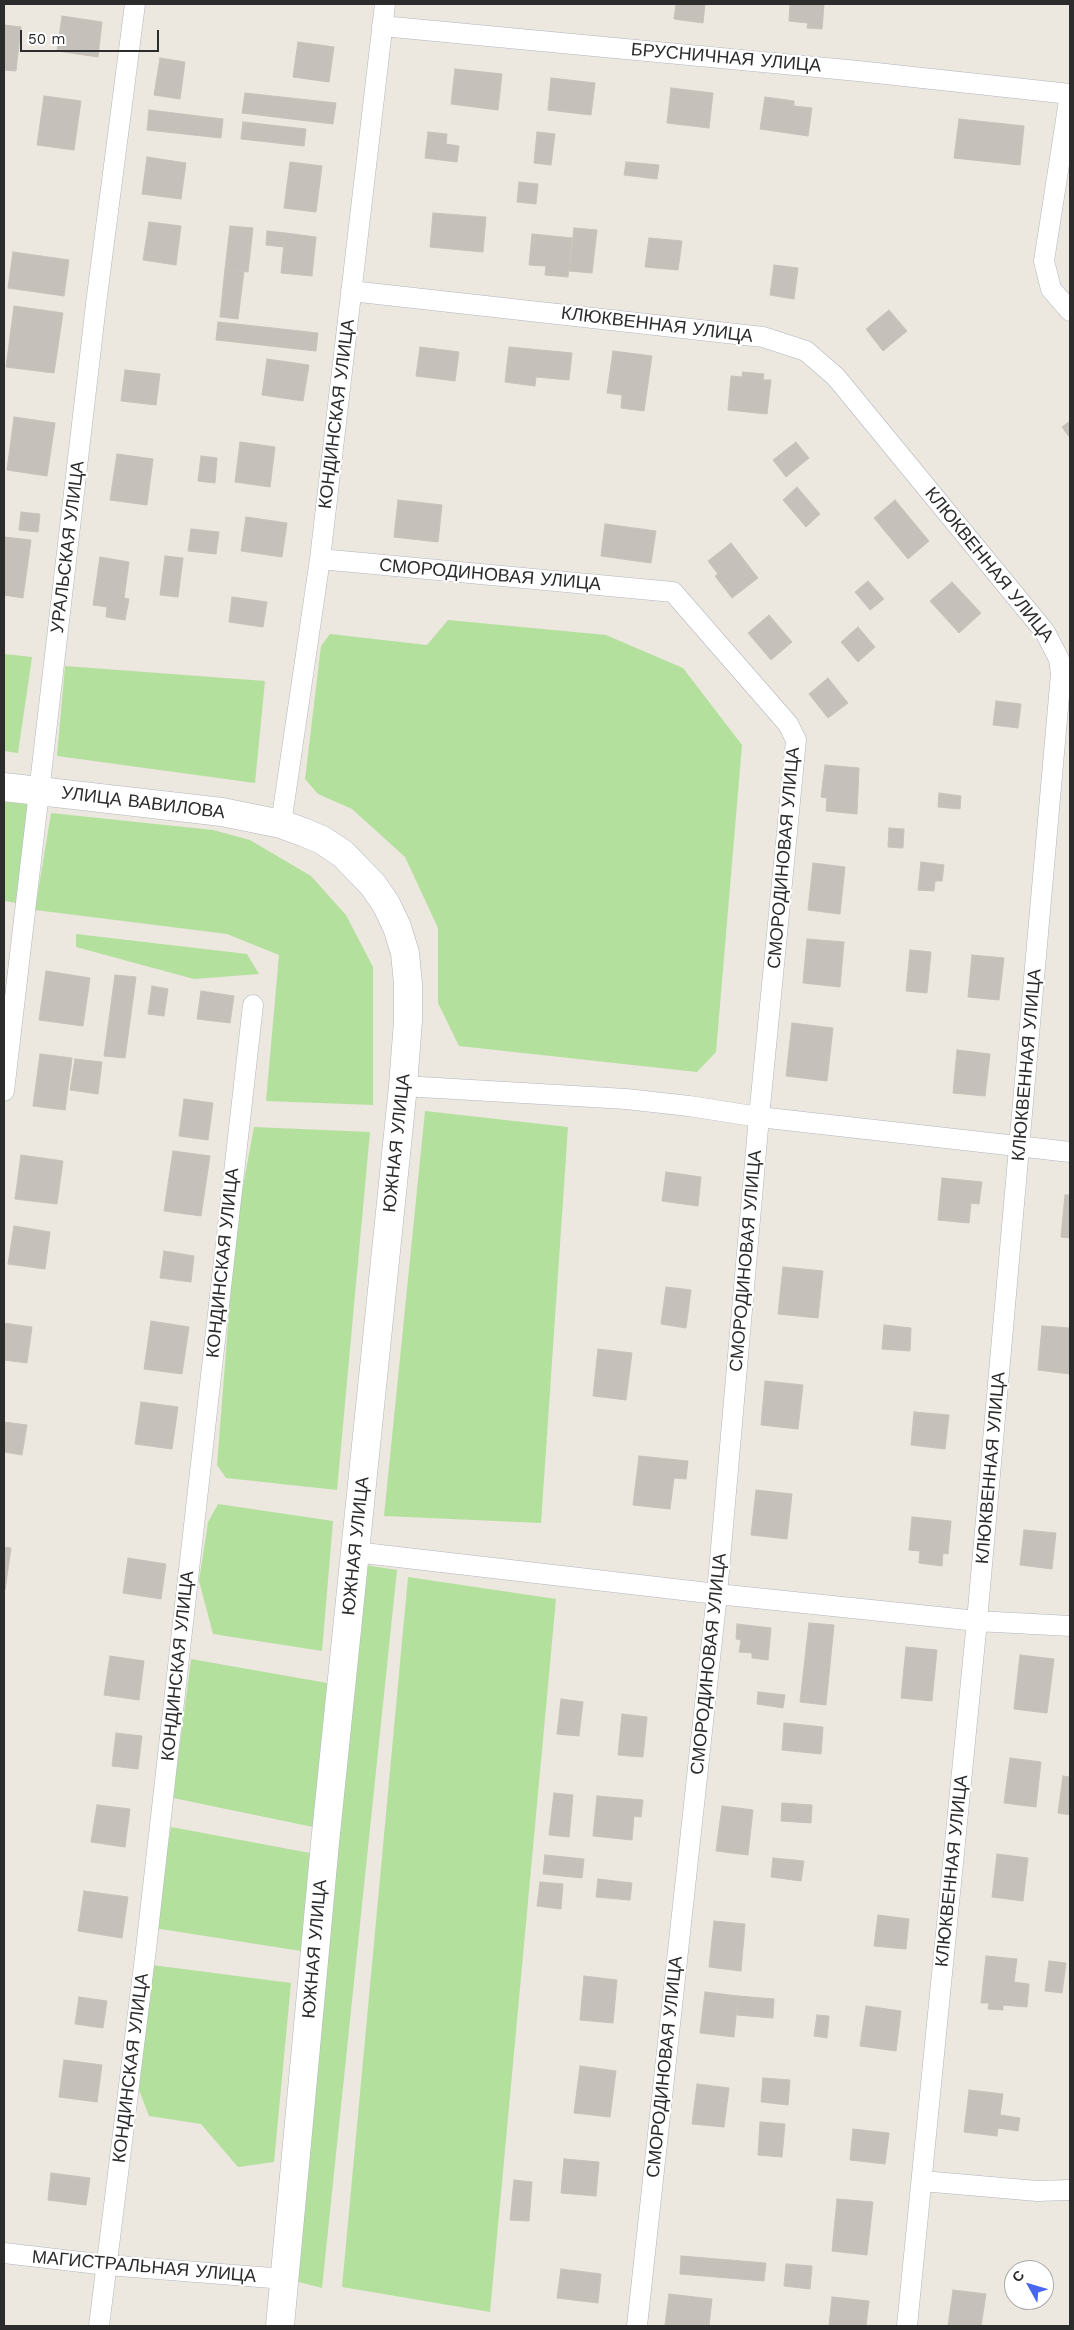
<!DOCTYPE html>
<html>
<head>
<meta charset="utf-8">
<style>
  body { margin:0 }
  #map { position:relative; width:1074px; height:2330px; overflow:hidden; background:#ece7df; font-family:"Work Sans",sans-serif }
  canvas { display:block }
  .frame { position:absolute; inset:0; border:5px solid #2c2c2c; pointer-events:none }
  .north { position:absolute; left:1004px; top:2260px; width:50px; height:50px; box-sizing:border-box; background:#fff; border:1px solid #ababab; border-radius:50%; rotate:309deg; font-size:14px; font-weight:700; line-height:20px; text-align:center; color:#2c2c2c }
  .north::after { content:''; display:block; margin:auto; width:18px; height:22px; background:#4867f0; clip-path:polygon(50% 0,100% 100%,50% 72%,0 100%) }
  .scale { position:absolute; left:20px; top:30px; width:139px; height:22px; box-sizing:border-box; border:2px solid #2c2c2c; border-top:0; padding-left:6px; font-size:15px; line-height:18px; white-space:nowrap; color:#2c2c2c; -webkit-text-stroke:4px #fff; paint-order:stroke }
</style>
</head>
<body>
<div id="map">
<canvas width="1074" height="2330"></canvas>
<div class="frame"></div>
<div class="north">С</div>
<div class="scale">50 m</div>
</div>
<script>
const ctx = document.querySelector('canvas').getContext('2d');
ctx.lineJoin = 'round';
function fill(path, color) { ctx.fillStyle = color; ctx.fill(path, 'evenodd'); }
const shape = rows => new Path2D(rows.map(r => 'M' + r).join(''));
function stroke(path, color, width, dash) { ctx.strokeStyle = color; ctx.lineWidth = width; ctx.lineCap = dash ? 'butt' : 'round'; ctx.setLineDash(dash || []); ctx.stroke(path); }
function drawText(font, color, halo, rows, align = 'center') {
  ctx.font = font + ' "Work Sans",sans-serif'; ctx.lineWidth = 4.5; ctx.setLineDash([]); ctx.textBaseline = 'middle'; ctx.strokeStyle = halo; ctx.fillStyle = color; for (const [text, x, y, turn = 0] of rows) {
    ctx.save(); ctx.translate(x, y); ctx.rotate((+turn || 0) * Math.PI / 180); ctx.textAlign = isNaN(turn) ? turn : align; if (halo) ctx.strokeText(text, 0, 0); ctx.fillText(text, 0, 0); ctx.restore();
  }
}
fill(shape([
  [448,620,606,635,683,668,742,745,716,1052,697,1072,459,1046,438,1003,438,928,405,857,352,809,318,794,305,779,321,646,330,634,427,645],
  [4,654,32,657,18,753,4,751],
  [65,666,265,681,255,783,57,756],
  [4,802,28,804,17,903,4,901],
  [51,813,213,830,250,840,311,876,346,915,373,967,373,1105,266,1101,279,955,227,934,35,910],
  [76,934,247,954,259,974,194,979,76,947],
  [425,1111,568,1127,541,1523,384,1516],
  [254,1127,370,1132,337,1490,226,1478,217,1465,236,1224],
  [218,1504,333,1521,322,1651,213,1634,199,1581,208,1522],
  [365,1565,397,1570,322,2288,295,2281],
  [408,1577,556,1599,490,2312,342,2287],
  [191,1659,327,1683,313,1827,173,1798],
  [171,1827,310,1853,301,1951,154,1928],
  [152,1965,291,1983,274,2162,238,2167,201,2124,149,2116,139,2090]
]), '#b4e09e');
const building = shape([
  [676,4,705,4,703,23,674,19,676,4],
  [790,4,824,4,822,29,807,28,808,23,789,21,790,4],
  [62,16,102,22,98,57,57,51,62,16],
  [4,25,21,27,16,71,4,70,4,25],
  [298,42,334,47,329,82,293,77,298,42],
  [160,58,185,62,180,99,154,95,160,58],
  [455,69,502,74,498,110,451,104,455,69],
  [551,78,595,83,591,115,548,110,551,78],
  [671,88,713,93,709,128,667,123,671,88],
  [245,93,336,103,333,124,242,113,245,93],
  [44,96,81,101,74,150,37,145,44,96],
  [765,97,794,101,794,106,812,108,808,136,760,129,765,97],
  [149,110,223,119,221,138,147,130,149,110],
  [959,119,1024,126,1020,165,954,158,959,119],
  [243,122,306,129,304,146,241,139,243,122],
  [428,132,447,134,446,144,459,146,457,162,425,158,428,132],
  [537,132,555,134,551,165,534,163,537,132],
  [147,157,186,163,181,199,142,194,147,157],
  [290,162,322,166,316,212,284,208,290,162],
  [626,162,659,165,657,179,624,175,626,162],
  [519,182,538,184,536,204,517,202,519,182],
  [433,213,486,217,483,252,430,247,433,213],
  [149,222,181,226,176,265,143,260,149,222],
  [230,226,253,228,248,272,225,269,230,226],
  [574,228,597,230,592,273,569,271,574,228],
  [267,231,285,233,284,247,266,245,267,231],
  [285,233,316,237,312,276,281,273,285,233],
  [532,234,572,238,568,277,545,275,546,266,529,265,532,234],
  [649,238,682,241,678,270,645,267,649,238],
  [13,252,69,260,64,296,8,288,13,252],
  [774,265,798,268,794,299,770,295,774,265],
  [225,269,244,271,238,319,220,317,225,269],
  [14,306,63,313,54,373,6,367,14,306],
  [889,310,907,331,883,351,866,329,889,310],
  [218,322,318,333,316,351,216,340,218,322],
  [420,347,459,352,455,381,416,376,420,347],
  [509,347,572,353,569,380,536,377,535,386,505,382,509,347],
  [613,351,652,356,644,411,621,408,622,395,607,393,613,351],
  [267,359,309,365,303,401,262,395,267,359],
  [125,370,160,374,156,405,121,401,125,370],
  [743,372,764,374,763,380,771,380,767,414,728,410,731,376,742,377,743,372],
  [14,417,55,423,47,476,7,470,14,417],
  [1070,421,1070,438,1062,427,1070,421],
  [240,442,275,447,270,487,235,482,240,442],
  [796,442,809,458,786,477,773,460,796,442],
  [117,454,153,459,147,505,110,500,117,454],
  [201,456,217,458,215,483,198,481,201,456],
  [797,487,820,514,806,527,783,500,797,487],
  [398,500,442,505,438,542,394,537,398,500],
  [895,500,929,541,908,559,874,518,895,500],
  [21,512,40,514,38,532,19,530,21,512],
  [246,517,287,523,282,557,241,551,246,517],
  [605,524,656,531,651,563,601,556,605,524],
  [191,529,219,532,216,554,188,551,191,529],
  [4,537,31,540,23,598,4,595,4,537],
  [731,543,758,578,732,598,715,576,718,574,708,561,731,543],
  [165,556,183,558,178,597,160,595,165,556],
  [100,557,129,562,124,598,129,599,125,620,106,617,107,607,93,605,100,557],
  [868,581,884,599,870,610,855,592,868,581],
  [952,582,981,613,959,633,930,601,952,582],
  [232,597,267,602,263,627,229,622,232,597],
  [769,615,792,642,771,660,748,633,769,615],
  [858,627,875,647,858,662,841,642,858,627],
  [828,678,848,703,828,718,809,694,828,678],
  [996,701,1021,704,1018,728,993,725,996,701],
  [825,765,859,768,857,814,826,811,827,798,821,797,825,765],
  [939,793,961,796,960,809,938,807,939,793],
  [889,828,904,829,903,848,888,847,889,828],
  [921,862,944,865,942,881,935,881,934,891,918,890,921,862],
  [813,863,845,867,840,914,808,910,813,863],
  [807,939,844,942,840,987,803,983,807,939],
  [910,950,931,952,927,993,906,991,910,950],
  [972,955,1004,958,999,1000,968,997,972,955],
  [46,971,90,978,83,1026,39,1020,46,971],
  [115,975,136,977,125,1058,104,1056,115,975],
  [152,986,168,989,164,1016,148,1014,152,986],
  [201,991,234,996,230,1023,197,1019,201,991],
  [792,1023,833,1028,827,1081,786,1076,792,1023],
  [957,1050,990,1054,985,1096,953,1093,957,1050],
  [40,1054,72,1058,65,1110,33,1106,40,1054],
  [75,1059,102,1062,98,1094,70,1090,75,1059],
  [184,1099,213,1103,208,1140,179,1136,184,1099],
  [173,1151,210,1156,201,1216,164,1211,173,1151],
  [21,1155,63,1161,57,1204,15,1199,21,1155],
  [666,1172,701,1177,698,1206,662,1201,666,1172],
  [942,1178,982,1182,979,1204,971,1203,969,1223,938,1220,942,1178],
  [1065,1195,1070,1195,1070,1238,1061,1237,1065,1195],
  [14,1226,50,1232,45,1269,8,1264,14,1226],
  [164,1251,194,1256,191,1282,160,1278,164,1251],
  [783,1267,823,1271,818,1318,778,1314,783,1267],
  [666,1287,691,1290,686,1328,661,1324,666,1287],
  [151,1321,189,1327,182,1374,144,1369,151,1321],
  [4,1323,32,1327,27,1363,4,1360,4,1323],
  [884,1325,911,1328,910,1351,882,1349,884,1325],
  [1042,1326,1070,1328,1070,1374,1038,1370,1042,1326],
  [598,1349,632,1353,626,1400,593,1396,598,1349],
  [765,1381,803,1385,798,1429,761,1425,765,1381],
  [141,1402,178,1407,172,1449,135,1444,141,1402],
  [914,1412,949,1415,945,1449,911,1445,914,1412],
  [4,1422,27,1425,22,1455,4,1452,4,1422],
  [639,1456,688,1461,686,1479,674,1478,670,1509,633,1505,639,1456],
  [756,1490,792,1494,787,1539,751,1535,756,1490],
  [912,1517,951,1521,948,1554,943,1553,942,1566,919,1563,920,1551,909,1550,912,1517],
  [1024,1530,1056,1533,1052,1569,1020,1565,1024,1530],
  [4,1547,11,1548,5,1590,4,1590,4,1547],
  [128,1558,166,1564,161,1599,123,1593,128,1558],
  [809,1623,834,1625,826,1705,800,1702,809,1623],
  [737,1624,771,1628,768,1660,752,1658,752,1653,739,1652,741,1640,736,1639,737,1624],
  [906,1647,937,1650,932,1701,901,1698,906,1647],
  [1020,1655,1054,1659,1047,1713,1014,1709,1020,1655],
  [110,1656,144,1661,139,1700,104,1695,110,1656],
  [758,1692,785,1695,783,1708,757,1704,758,1692],
  [561,1699,583,1702,579,1736,557,1734,561,1699],
  [622,1714,647,1717,643,1757,618,1755,622,1714],
  [784,1723,823,1727,821,1754,782,1750,784,1723],
  [116,1733,142,1736,138,1769,112,1766,116,1733],
  [1010,1758,1041,1762,1036,1807,1004,1803,1010,1758],
  [1063,1776,1070,1777,1070,1815,1058,1813,1063,1776],
  [554,1793,573,1795,569,1837,549,1835,554,1793],
  [597,1796,643,1800,641,1817,634,1816,632,1840,593,1836,597,1796],
  [782,1803,812,1805,811,1823,781,1821,782,1803],
  [97,1805,130,1809,125,1847,91,1842,97,1805],
  [722,1806,753,1810,748,1855,716,1851,722,1806],
  [997,1854,1028,1858,1023,1901,992,1897,997,1854],
  [545,1855,584,1859,582,1878,543,1874,545,1855],
  [773,1858,804,1861,801,1881,771,1877,773,1858],
  [598,1879,632,1883,630,1900,596,1897,598,1879],
  [540,1882,563,1884,561,1909,537,1906,540,1882],
  [84,1891,128,1897,122,1938,78,1931,84,1891],
  [878,1915,909,1919,906,1949,874,1946,878,1915],
  [714,1921,745,1924,741,1971,709,1967,714,1921],
  [986,1956,1017,1959,1014,1982,1029,1984,1027,2007,1003,2005,1003,2010,988,2009,989,2003,981,2003,986,1956],
  [1049,1961,1066,1963,1062,1993,1045,1991,1049,1961],
  [584,1976,617,1980,613,2023,580,2020,584,1976],
  [705,1992,738,1996,734,2037,700,2033,705,1992],
  [738,1996,774,1999,773,2018,737,2015,738,1996],
  [79,1997,107,2001,103,2028,75,2024,79,1997],
  [866,2006,901,2011,896,2051,860,2046,866,2006],
  [817,2015,829,2016,827,2038,814,2036,817,2015],
  [64,2060,102,2065,97,2102,59,2097,64,2060],
  [580,2066,616,2071,610,2117,574,2113,580,2066],
  [763,2078,790,2080,788,2105,761,2102,763,2078],
  [697,2084,729,2088,724,2127,692,2124,697,2084],
  [969,2090,1003,2094,1000,2115,1020,2118,1018,2131,998,2128,997,2136,964,2132,969,2090],
  [760,2122,785,2124,782,2157,758,2155,760,2122],
  [853,2129,889,2133,885,2164,850,2160,853,2129],
  [564,2159,599,2162,596,2196,561,2193,564,2159],
  [51,2173,90,2178,86,2205,48,2200,51,2173],
  [514,2180,532,2182,529,2221,510,2220,514,2180],
  [837,2199,873,2202,867,2255,832,2251,837,2199],
  [681,2256,766,2263,764,2281,680,2274,681,2256],
  [786,2264,812,2266,810,2289,784,2286,786,2264],
  [561,2269,601,2274,598,2303,557,2298,561,2269],
  [953,2290,986,2294,981,2326,948,2326,953,2290],
  [669,2294,712,2299,709,2326,665,2325,669,2294],
  [832,2297,869,2301,866,2326,829,2326,832,2297]
]);
fill(building, '#c5c1ba');
stroke(building, '#c8c2b8', 1);
const street = shape([
  [382,26,858,71,1070,94,1044,261,1051,289,1070,311],
  [351,291,763,337,806,351,836,377,1045,632,1059,659,1061,674,977,1621,907,2326],
  [320,559,673,592,788,724,796,740,759,1117,717,1594,637,2326],
  [281,824,320,559,385,4],
  [403,1086,626,1099,689,1106,759,1117,1070,1152],
  [4,1091,97,296,135,4],
  [355,1552,717,1594,977,1621,1070,1626],
  [922,2181,1037,2191,1070,2190],
  [4,2253,107,2265,285,2279],
  [99,2326,146,1949,253,1005]
]);
const secondary = shape([
  [4,787,222,812,281,824,303,832,322,840,343,854,373,885,386,904,397,927,405,953,408,984,408,1021,403,1086,325,1843,280,2326]
]);
stroke(street, '#b2b5be', 21);
stroke(secondary, '#b2b5be', 29);
stroke(street, '#fff', 20);
stroke(secondary, '#fff', 28);
drawText('18px', '#2c2c2c', '#fff', [
  ["БРУСНИЧНАЯ УЛИЦА",726,58,5],
  ["КЛЮКВЕННАЯ УЛИЦА",657,325,7],
  ["КОНДИНСКАЯ УЛИЦА",337,414,-83],
  ["УРАЛЬСКАЯ УЛИЦА",68,547,-83],
  ["КЛЮКВЕННАЯ УЛИЦА",989,565,51],
  ["СМОРОДИНОВАЯ УЛИЦА",490,575,5],
  ["УЛИЦА ВАВИЛОВА",143,803,7],
  ["СМОРОДИНОВАЯ УЛИЦА",784,858,-85],
  ["КЛЮКВЕННАЯ УЛИЦА",1027,1065,-85],
  ["ЮЖНАЯ УЛИЦА",397,1143,-84],
  ["СМОРОДИНОВАЯ УЛИЦА",746,1261,-85],
  ["КОНДИНСКАЯ УЛИЦА",223,1263,-84],
  ["КЛЮКВЕННАЯ УЛИЦА",991,1468,-85],
  ["ЮЖНАЯ УЛИЦА",356,1546,-84],
  ["СМОРОДИНОВАЯ УЛИЦА",709,1664,-84],
  ["КОНДИНСКАЯ УЛИЦА",178,1666,-84],
  ["КЛЮКВЕННАЯ УЛИЦА",952,1871,-84],
  ["ЮЖНАЯ УЛИЦА",315,1949,-85],
  ["СМОРОДИНОВАЯ УЛИЦА",665,2067,-84],
  ["КОНДИНСКАЯ УЛИЦА",131,2068,-83],
  ["МАГИСТРАЛЬНАЯ УЛИЦА",144,2267,5]
]);
</script>
</body>
</html>
